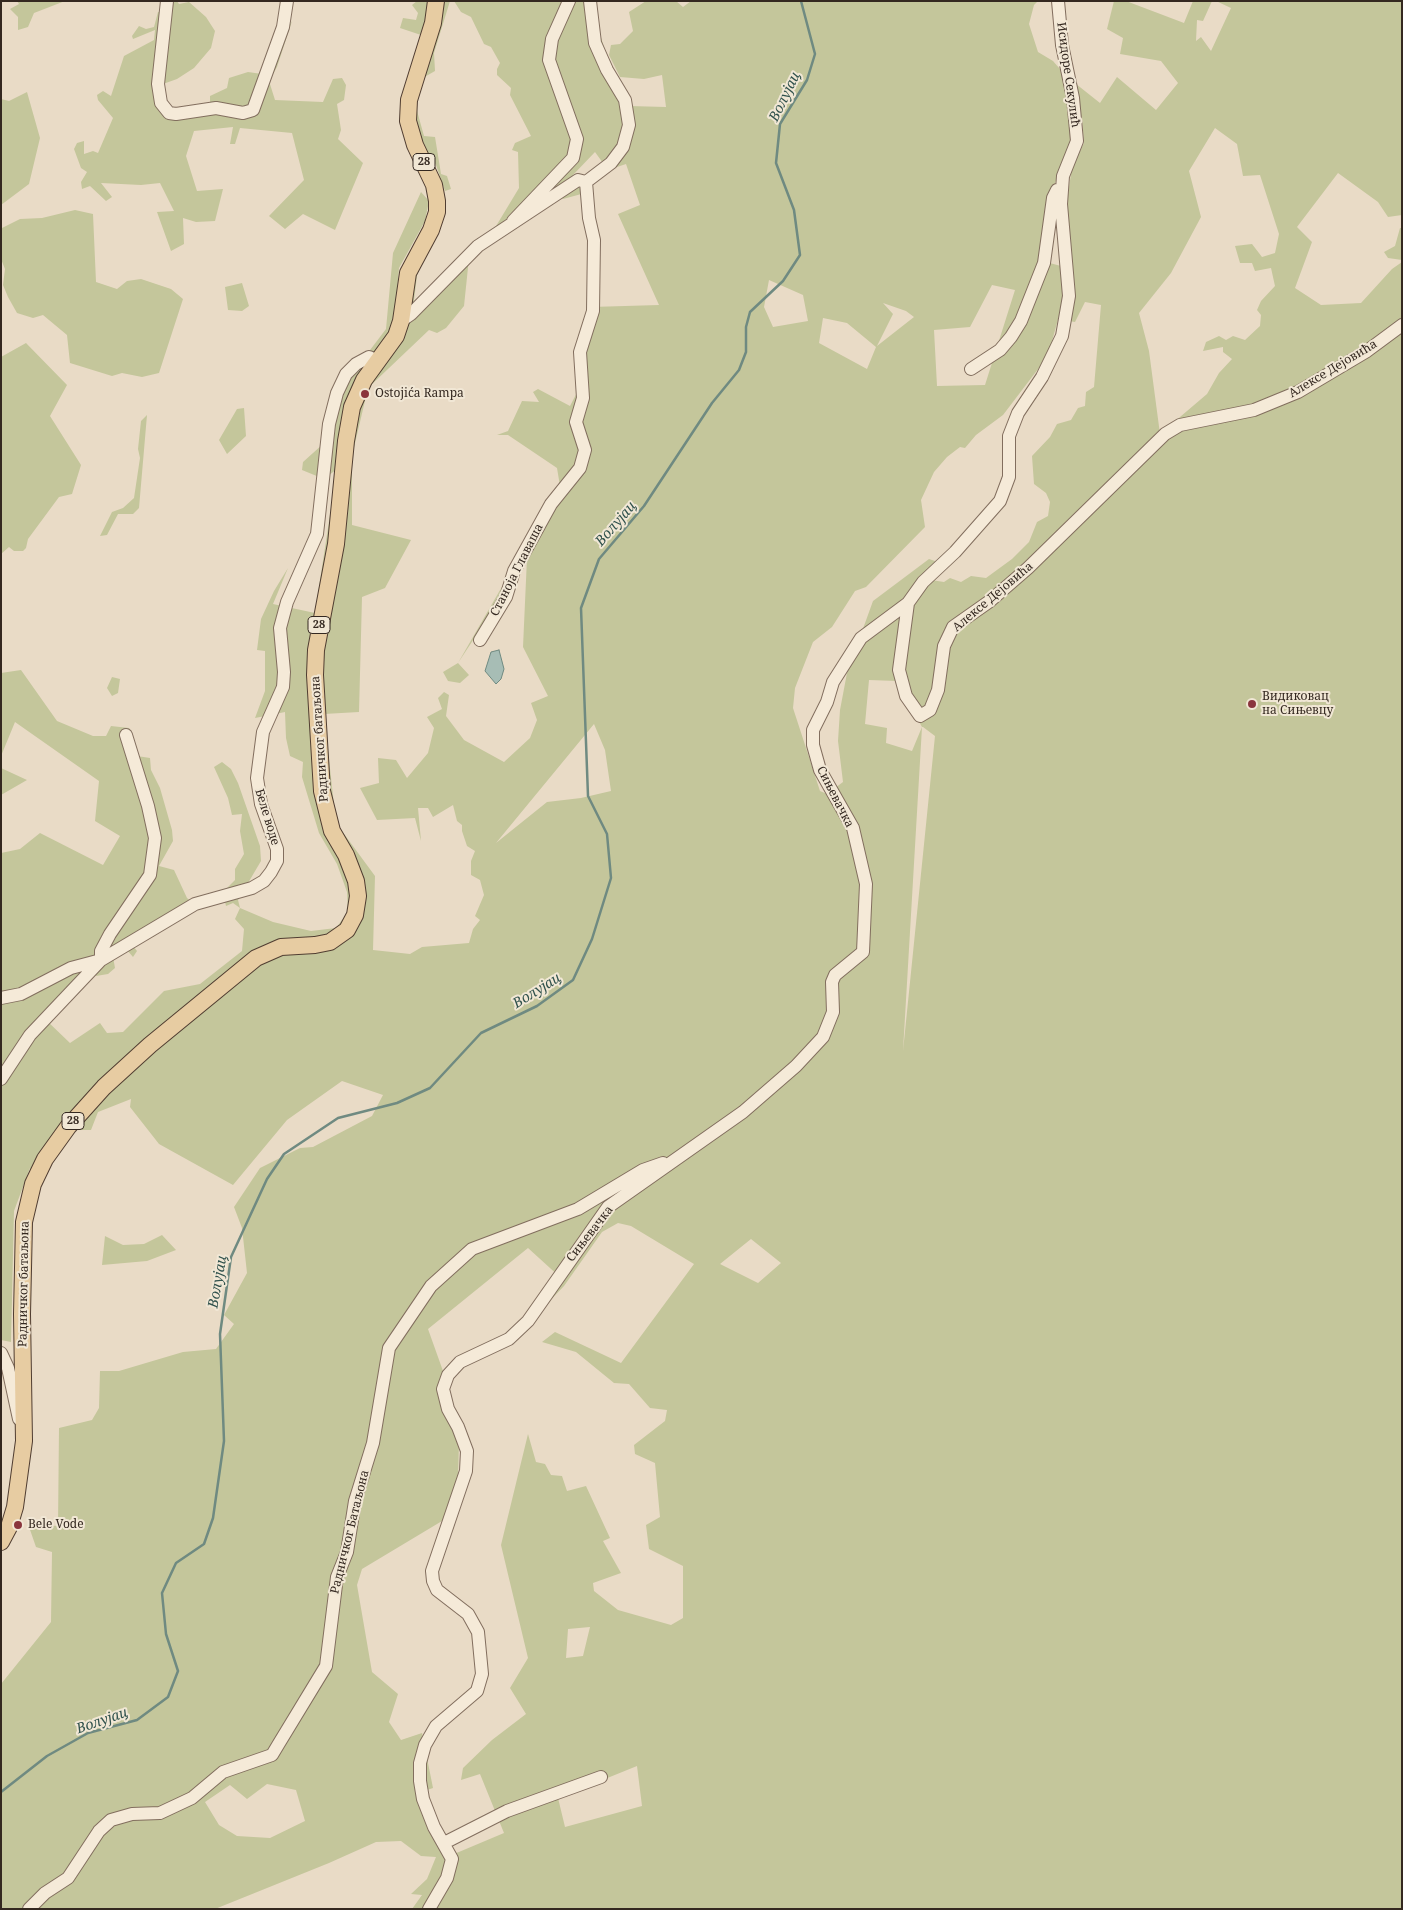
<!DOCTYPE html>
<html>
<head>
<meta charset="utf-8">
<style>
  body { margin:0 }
  #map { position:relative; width:1403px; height:1910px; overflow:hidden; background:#e9dbc6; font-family:"Noto Serif",serif }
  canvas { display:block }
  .frame { position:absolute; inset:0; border:2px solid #342820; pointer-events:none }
</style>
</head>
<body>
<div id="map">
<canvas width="1403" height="1910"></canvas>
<div class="frame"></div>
</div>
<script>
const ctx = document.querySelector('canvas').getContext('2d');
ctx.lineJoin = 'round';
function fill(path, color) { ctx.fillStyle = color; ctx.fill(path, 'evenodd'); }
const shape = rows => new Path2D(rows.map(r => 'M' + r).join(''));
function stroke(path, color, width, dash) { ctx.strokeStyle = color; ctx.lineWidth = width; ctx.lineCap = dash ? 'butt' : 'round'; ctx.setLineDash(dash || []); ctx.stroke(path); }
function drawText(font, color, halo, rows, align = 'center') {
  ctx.font = font + ' "Noto Serif",serif'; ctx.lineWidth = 4; ctx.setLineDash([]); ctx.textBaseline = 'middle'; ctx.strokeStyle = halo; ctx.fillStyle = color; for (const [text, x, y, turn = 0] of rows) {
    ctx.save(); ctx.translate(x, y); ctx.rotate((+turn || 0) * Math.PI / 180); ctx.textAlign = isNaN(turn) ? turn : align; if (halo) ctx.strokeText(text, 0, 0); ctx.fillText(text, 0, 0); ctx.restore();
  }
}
fill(shape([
  [17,1,65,1,34,13,28,27,18,30,18,17,10,9,19,4],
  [169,1,177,1,179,4,189,2,206,17,215,31,211,48,194,68,177,79,163,84,164,100,169,107,179,112,210,104,210,96,227,88,229,78,248,72,262,74,292,21,277,67,269,81,275,100,323,102,333,79,342,78,346,85,344,100,337,104,341,130,338,139,363,163,335,230,303,214,285,229,269,216,304,180,292,133,240,128,235,144,230,144,233,127,194,131,186,156,197,191,223,189,215,221,196,222,183,218,184,244,171,251,157,212,174,211,160,183,141,185,101,183,112,197,106,201,90,186,82,189,81,182,87,172,81,168,74,149,77,143,84,141,84,154,93,151,98,153,113,118,98,100,97,95,103,91,111,96,124,56,154,40,155,30,133,39,132,36,139,26,146,29,154,27,158,12,171,11],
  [417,1,432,1,424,36,400,28,403,18,416,20,418,13,412,5],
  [443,1,450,1,434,53,435,71,421,79],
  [454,1,601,1,595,3,598,28,611,69,629,106,666,107,662,75,644,79,620,77,609,55,611,45,620,44,633,31,629,12,646,1,676,1,683,7,691,1,1038,1,1034,5,1029,24,1038,52,1053,61,1066,76,1100,103,1117,77,1156,110,1178,83,1161,61,1120,54,1123,38,1107,29,1114,1,1126,1,1184,23,1193,1,1212,1,1203,21,1197,20,1196,41,1201,37,1211,51,1231,8,1216,1,1402,1,1402,215,1388,217,1378,202,1338,173,1297,227,1312,242,1295,288,1321,305,1361,303,1392,269,1402,262,1402,1909,412,1909,422,1895,411,1894,427,1879,436,1857,421,1856,401,1841,376,1842,329,1863,215,1909,1,1909,1,1684,51,1622,52,1552,36,1547,28,1524,58,1526,59,1428,92,1420,99,1408,100,1371,119,1371,183,1352,216,1349,234,1324,224,1315,247,1273,242,1228,234,1207,260,1168,300,1148,313,1147,372,1116,383,1095,342,1081,287,1120,233,1185,159,1144,130,1107,131,1099,98,1112,91,1130,72,1130,31,1192,30,1168,14,1211,11,1342,1,1340,1,853,20,849,40,833,103,865,120,836,95,821,99,781,15,722,1,756,1,673,21,670,57,721,93,736,106,736,111,726,129,728,135,742,137,756,150,758,151,770,160,788,172,830,173,841,159,866,174,870,187,898,192,902,160,932,153,937,147,936,133,946,137,951,133,957,127,950,113,957,115,968,108,974,96,976,94,963,45,1019,70,1043,100,1023,107,1033,123,1032,164,991,200,984,242,951,244,929,235,919,240,908,233,903,226,906,223,892,235,880,235,869,244,854,240,831,242,814,232,815,228,798,214,767,222,762,231,769,238,783,260,846,261,861,238,900,240,908,273,922,311,931,336,928,348,912,347,892,337,864,319,833,302,777,303,762,290,756,286,738,285,712,255,718,265,691,265,651,257,650,261,619,274,591,288,568,273,604,315,613,337,469,324,479,302,470,303,462,323,444,341,377,367,354,386,329,393,253,421,192,429,201,425,221,399,268,395,315,409,292,419,260,413,308,469,258,464,306,446,328,437,333,429,330,368,388,352,456,352,525,411,540,385,588,362,597,359,712,324,714,336,823,375,876,373,950,410,954,422,947,469,943,473,929,480,920,475,916,484,895,480,880,471,875,471,861,475,851,467,846,462,831,462,825,457,821,453,805,433,817,428,808,418,808,421,841,415,818,377,820,360,788,379,783,378,758,396,760,407,778,428,753,434,728,427,717,442,709,438,698,444,692,449,695,446,716,464,740,504,762,530,738,537,720,531,703,548,696,523,647,527,558,458,663,469,675,460,683,448,681,443,672,458,663,560,486,557,468,508,435,497,435,508,431,522,401,539,402,533,392,538,389,570,406,581,385,575,363,579,333,583,331,591,307,659,305,618,214,640,205,626,164,608,170,595,152,573,175,582,183,585,193,563,199,561,197,484,246,519,188,518,152,512,150,515,143,531,136,510,95,511,88,497,75,497,69,500,63,491,47,484,44,471,17,461,12],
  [1066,79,1082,118,1084,143,1072,167,1066,208,1069,321,1075,322,1085,302,1101,305,1094,387,1086,392,1085,406,1078,408,1071,420,1057,424,1050,437,1032,456,1034,484,1046,493,1050,502,1048,516,1037,522,1029,542,1012,559,986,578,971,576,961,582,950,578,944,582,931,580,938,562,929,559,873,601,847,673,840,710,838,741,843,782,827,794,820,791,793,708,795,688,813,642,832,627,855,591,866,587,925,527,921,500,934,472,947,457,960,447,965,448,976,435,1003,415,1048,356,1063,301,1061,266,1042,261,1050,195,1071,144],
  [1215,128,1237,144,1243,176,1260,175,1279,234,1275,253,1262,257,1252,244,1235,246,1240,263,1252,263,1255,271,1271,268,1275,286,1261,301,1257,310,1261,315,1260,326,1245,340,1233,336,1226,340,1219,336,1206,342,1203,351,1223,347,1223,352,1232,359,1219,373,1207,394,1160,434,1149,351,1139,313,1171,273,1201,217,1189,171],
  [769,280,803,295,808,321,773,327,764,307],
  [992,285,1015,290,985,385,937,386,934,330,970,327],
  [883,303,906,311,914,317,877,346,893,314],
  [823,318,847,323,876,347,867,369,819,343],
  [869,680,897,681,922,727,912,751,886,743,887,728,865,724],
  [594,724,605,750,611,791,581,798,547,802,496,843],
  [923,727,935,736,903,1051,922,727],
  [618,1223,631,1226,694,1264,621,1363,555,1332,542,1342,576,1352,614,1383,629,1384,650,1408,667,1410,665,1421,634,1445,635,1454,655,1463,660,1517,646,1525,649,1549,683,1566,683,1618,671,1625,618,1610,594,1591,593,1583,621,1573,603,1541,610,1538,586,1486,567,1491,562,1476,551,1475,545,1464,536,1462,528,1434,501,1545,528,1658,510,1688,526,1714,492,1740,463,1768,461,1780,480,1774,504,1833,447,1857,418,1793,433,1788,422,1733,401,1740,389,1722,398,1694,372,1672,357,1585,362,1569,457,1512,459,1442,443,1371,428,1329,528,1248,561,1278,543,1308,564,1286,602,1232],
  [751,1239,781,1263,758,1283,720,1264],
  [590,1627,583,1656,566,1658,568,1629],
  [637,1766,642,1806,565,1827,558,1798],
  [267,1784,296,1790,305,1821,270,1838,237,1836,219,1825,205,1802,230,1785,247,1799],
  [27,92,40,138,29,184,1,205,1,99,9,101],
  [414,100,424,136,435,137,441,174,447,176,451,189,445,191,436,165,425,148,413,119],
  [75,210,93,214,96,282,117,289,127,281,141,279,171,289,183,299,159,373,142,377,122,373,112,376,70,363,67,335,43,315,33,318,17,313,8,297,3,285,5,269,1,259,1,221,2,228,20,219,42,218],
  [1400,228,1402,228,1402,260,1388,258,1384,252,1395,246],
  [242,283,249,306,242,311,228,310,225,287],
  [26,343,67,385,50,416,81,465,72,494,59,497,28,539,26,548,23,551,14,551,9,547,1,554,1,357],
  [244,408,246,436,227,454,219,440,237,409],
  [147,415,139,508,133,514,118,514,107,535,100,536,112,512,123,508,134,498,140,458,138,449,141,421],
  [112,677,120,679,118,693,112,696,107,688],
  [1,768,27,780,1,795],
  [162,1235,176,1250,147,1261,102,1265,105,1236,123,1245,144,1244]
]), '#c4c69b');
const water = shape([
  [499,650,504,669,501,679,496,684,485,671,491,652,499,650]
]);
fill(water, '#a7bdb5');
stroke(water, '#6f8a81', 1);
stroke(shape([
  [1,1792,47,1756,88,1733,137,1720,168,1697,178,1671,166,1634,162,1593,176,1563,204,1544,213,1518,224,1441,220,1334,231,1257,267,1179,284,1154,338,1118,397,1103,430,1088,481,1033,537,1006,573,980,592,939,611,878,607,834,588,796,581,608,599,559,644,506,712,403,739,370,746,352,746,327,750,312,783,281,800,255,794,210,776,163,780,124,807,80,815,54,801,1]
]), '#6f8a81', 2.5);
const minor = shape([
  [167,1,158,84,161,103,169,113,176,114,216,108,243,113,253,110,283,27,287,1],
  [1058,1,1062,45,1073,98,1077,141,1063,176,1061,204,1069,296,1062,336,1042,377,1018,413,1009,436,1009,477,1000,501,955,552,923,582,908,603,899,670,906,696,920,716,930,710,938,690,944,646,953,627,990,601,1028,568,1165,434,1180,425,1254,410,1298,392,1367,351,1402,325],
  [586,182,611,163,623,147,629,125,625,100,607,70,595,43,590,1],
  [513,221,573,158,577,139,549,60,552,39,569,1],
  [401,321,411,314,478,246,578,180,586,182],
  [971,369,1000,350,1011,337,1021,321,1044,263,1053,198,1057,190],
  [480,640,506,597,514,571,551,504,580,468,585,450,576,422,583,398,580,352,593,311,594,240,589,218,586,182],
  [1,998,21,994,71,968,101,960,101,951,110,934,150,875,155,838,148,806,126,735],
  [1,1079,30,1035,101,960,195,904,252,888,264,881,271,872,277,861,277,849,261,804,257,778,263,732,283,687,284,672,280,628,287,602,317,534,329,424,337,393,346,374,356,364,369,357,378,361],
  [1,1353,8,1368,19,1419],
  [444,1843,507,1811,601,1777],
  [29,1909,45,1893,68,1878,99,1831,111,1820,132,1814,160,1813,192,1798,223,1772,272,1755,278,1745,326,1666,337,1577,347,1552,355,1501,373,1443,389,1348,431,1286,472,1249,578,1209,643,1170,663,1163],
  [429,1909,447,1878,452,1859,434,1827,423,1799,420,1781,420,1763,425,1745,436,1726,477,1691,482,1674,478,1632,468,1614,437,1590,433,1581,432,1571,466,1471,467,1451,458,1427,448,1409,443,1389,448,1375,460,1362,509,1339,528,1321,608,1207,743,1112,796,1066,823,1037,833,1012,832,982,835,975,863,952,866,884,853,828,820,770,813,745,813,730,827,702,833,682,861,638,908,603]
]);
const major = shape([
  [1,1542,9,1527,15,1507,24,1441,22,1314,24,1222,33,1184,45,1159,68,1127,104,1087,150,1045,256,958,281,947,315,945,330,942,347,930,355,915,358,896,356,881,346,855,332,831,322,791,315,675,316,650,336,544,346,441,352,407,364,380,396,336,401,321,408,273,431,230,437,212,437,201,434,185,415,145,408,121,409,100,433,23,436,1]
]);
stroke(minor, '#826e5e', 14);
stroke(major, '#503d31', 18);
stroke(minor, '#f5ead8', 12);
stroke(major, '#e7cca2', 16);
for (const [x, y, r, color] of [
  [365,394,5,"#8a353d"],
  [1252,704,5,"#8a353d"],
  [18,1525,5,"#8a353d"]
]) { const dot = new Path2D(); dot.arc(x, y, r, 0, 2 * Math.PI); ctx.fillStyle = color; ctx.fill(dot); stroke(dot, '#f1e7d5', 2); }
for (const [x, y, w] of [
  [424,162,22],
  [319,625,22],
  [73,1121,22]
]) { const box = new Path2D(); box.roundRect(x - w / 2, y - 8.5, w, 17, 4); ctx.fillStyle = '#f1e7d5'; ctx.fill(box); stroke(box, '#342820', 1); }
drawText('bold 11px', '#342820', null, [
  ["28",424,162],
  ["28",319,625],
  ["28",73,1121]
]);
drawText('12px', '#342820', '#f1e7d5', [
  ["Исидоре Секулић",1068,75,82],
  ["Алексе Дејовића",1333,369,-31],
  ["Станоја Главаша",517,570,-63],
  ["Алексе Дејовића",993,597,-40],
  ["Радничког батаљона",320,739,-94],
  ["Сињевачка",835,797,63],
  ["Беле воде",267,817,73],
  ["Сињевачка",590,1234,-52],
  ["Радничког батаљона",24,1284,-89],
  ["Радничког Батаљона",350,1532,-76]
]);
drawText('12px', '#342820', '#f1e7d5', [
  ["Ostojića Rampa",375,394],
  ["Видиковац",1262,697],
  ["на Сињевцу",1262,711],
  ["Bele Vode",28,1525]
], 'left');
drawText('italic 14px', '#31524d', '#f1e7d5', [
  ["Волујац",785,97,-64],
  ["Волујац",616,524,-49],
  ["Волујац",537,991,-32],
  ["Волујац",218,1282,-80],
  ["Волујац",102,1721,-19]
]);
</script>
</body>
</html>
